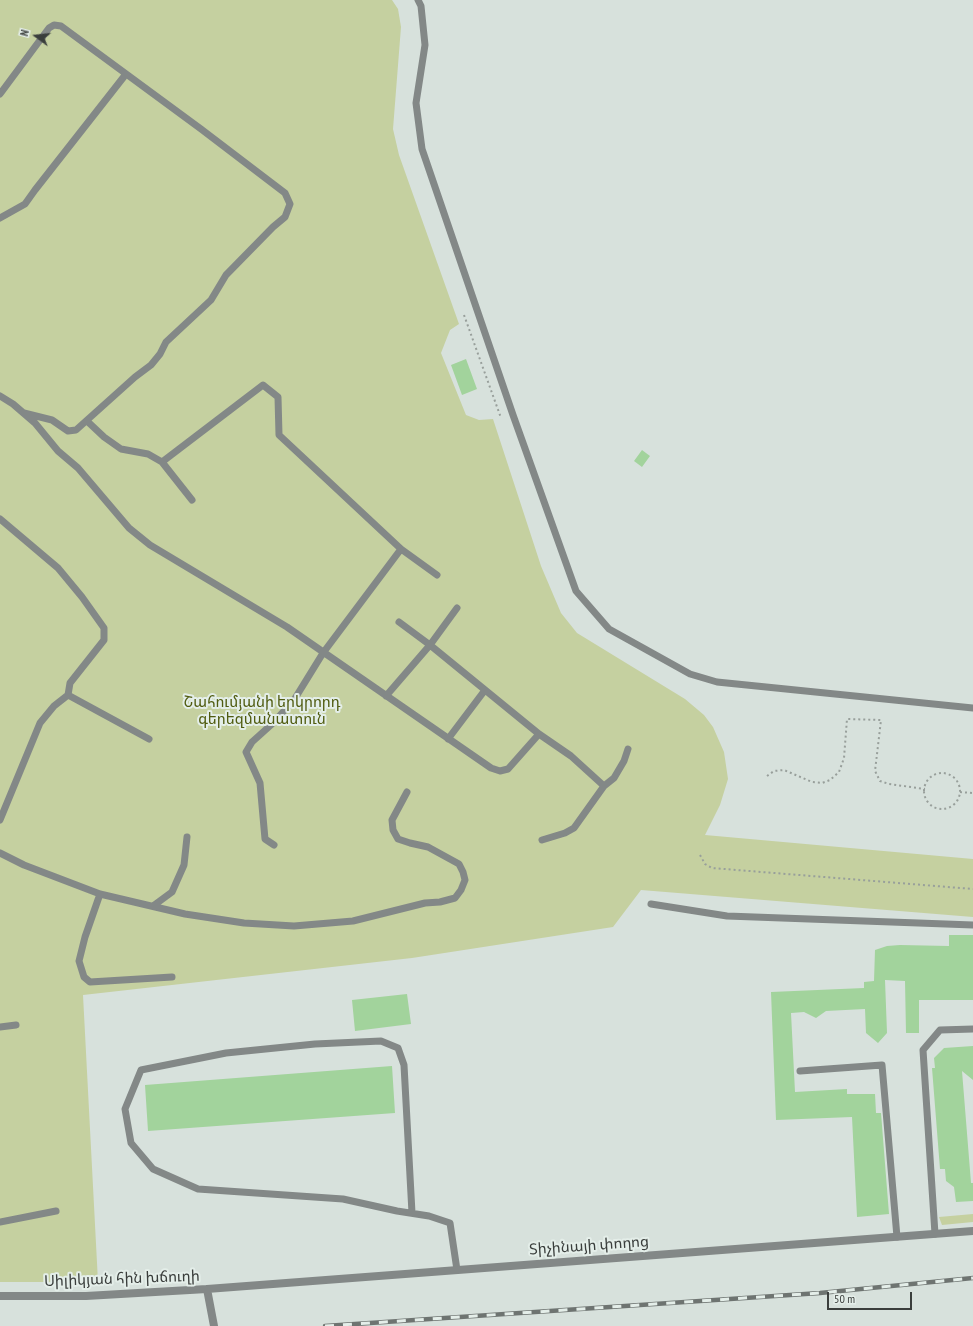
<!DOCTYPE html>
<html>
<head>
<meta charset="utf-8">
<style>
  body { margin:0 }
  #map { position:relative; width:973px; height:1326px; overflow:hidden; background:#d7e1dc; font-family:"PT Sans Narrow",sans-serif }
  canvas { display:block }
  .north { position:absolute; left:16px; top:16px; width:40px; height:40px; -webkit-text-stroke:3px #e4eee9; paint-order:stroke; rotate:285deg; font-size:11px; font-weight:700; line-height:16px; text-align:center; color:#3a3e3c }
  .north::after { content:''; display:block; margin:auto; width:14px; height:18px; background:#3a3e3c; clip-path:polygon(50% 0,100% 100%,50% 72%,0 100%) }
  .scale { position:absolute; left:827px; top:1292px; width:85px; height:18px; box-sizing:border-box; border:2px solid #3a3e3c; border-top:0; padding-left:5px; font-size:12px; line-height:14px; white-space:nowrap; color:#3a3e3c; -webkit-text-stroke:3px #e4eee9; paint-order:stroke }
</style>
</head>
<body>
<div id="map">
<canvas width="973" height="1326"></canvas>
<div class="north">N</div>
<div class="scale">50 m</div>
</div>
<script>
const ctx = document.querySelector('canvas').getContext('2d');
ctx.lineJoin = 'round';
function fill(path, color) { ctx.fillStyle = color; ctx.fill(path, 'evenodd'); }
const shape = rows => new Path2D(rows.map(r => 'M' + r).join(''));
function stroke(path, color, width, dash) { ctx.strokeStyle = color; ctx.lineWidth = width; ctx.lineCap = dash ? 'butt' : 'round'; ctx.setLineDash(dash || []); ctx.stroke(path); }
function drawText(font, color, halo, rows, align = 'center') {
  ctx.font = font + ' "PT Sans Narrow","Noto Sans Armenian",sans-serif'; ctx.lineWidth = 4; ctx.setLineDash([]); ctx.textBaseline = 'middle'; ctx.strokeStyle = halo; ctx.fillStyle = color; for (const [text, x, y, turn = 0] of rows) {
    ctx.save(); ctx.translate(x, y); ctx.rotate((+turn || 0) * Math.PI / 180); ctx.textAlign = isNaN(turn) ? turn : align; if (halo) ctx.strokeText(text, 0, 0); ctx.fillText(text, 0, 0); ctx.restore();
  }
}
fill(shape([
  [0,0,392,0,398,9,401,27,393,129,399,155,459,324,450,330,441,353,466,415,479,420,493,419,541,566,561,613,577,633,685,699,704,715,713,727,724,752,728,779,720,805,705,835,973,859,973,917,641,890,613,927,412,958,83,995,98,1282,0,1282],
  [973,1214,973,1222,942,1225,939,1217]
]), '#c5d0a0');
fill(shape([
  [466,359,477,389,462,395,451,365],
  [642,450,650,456,642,467,634,461],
  [949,935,973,935,973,1000,919,1000,919,1033,906,1033,905,981,885,980,887,1033,878,1043,866,1033,865,1009,826,1011,816,1018,804,1012,791,1013,795,1092,847,1089,847,1094,875,1094,876,1113,881,1113,889,1214,857,1217,852,1117,776,1120,771,992,864,988,864,982,874,981,875,950,887,946,900,945,949,946],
  [407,994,411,1024,355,1031,352,1000],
  [973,1046,973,1080,962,1071,971,1183,973,1183,973,1201,956,1202,954,1187,946,1181,945,1169,940,1169,932,1068,935,1068,934,1058,944,1048],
  [392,1066,395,1113,148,1131,145,1085]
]), '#a2d39c');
stroke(shape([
  [464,315,501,418],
  '924 791a18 18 0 1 1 36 0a18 18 0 1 1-36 0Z',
  [767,776,774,771,784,770,812,782,822,783,830,780,839,772,844,758,847,719,881,720,875,771,880,781,889,784,925,789],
  [960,792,973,793],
  [700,855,705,864,712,868,973,889]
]), '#989f9b', 2, [2, 3]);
stroke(shape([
  [418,0,421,6,425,45,416,103,422,149,513,415,576,591,609,629,690,674,717,682,973,708],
  [0,94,49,28,54,25,61,26,201,129,285,193,290,204,285,217,273,227,226,275,211,300,166,342,160,354,151,365,135,377,76,430,68,431,52,420,24,413],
  [0,218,25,204,35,190,126,74],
  [0,396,13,404,35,423,58,451,78,468,129,528,150,545,287,627,491,768,500,771,508,769,539,734],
  [87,421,104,437,121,449,148,454,162,462,192,500],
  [162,462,263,385,278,397,279,435,401,549,437,575],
  [0,519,58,568,82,597,104,628,104,640,70,683,68,695,54,706,40,723,0,820],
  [399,622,430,645,539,734,571,756,604,786],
  [68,695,149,739],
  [386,696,430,645,457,608],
  [448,739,485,690],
  [542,840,565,833,574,828,604,786,614,778,624,761,628,749],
  [274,845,265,839,260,783,246,752,252,742,272,724,294,700,323,653,401,549],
  [0,853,24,865,100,894,185,914,244,923,294,926,353,921,425,903,440,902,455,898,461,890,465,880,463,872,459,864,428,847,410,843,398,839,393,830,392,820,407,792],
  [100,894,85,937,79,961,84,977,90,982,172,977],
  [651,904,727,916,973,925],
  [153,906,172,892,184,865,187,837],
  [0,1027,16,1025],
  [800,1071,882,1065,897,1237],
  [412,1213,404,1065,398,1048,381,1041,315,1044,226,1053,141,1070,125,1109,131,1143,153,1169,198,1189,343,1199,397,1211,429,1216,450,1223,457,1270],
  [0,1222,56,1211],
  [935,1234,923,1050,940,1030,973,1029]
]), '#838887', 7);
stroke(shape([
  [207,1289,214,1326],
  [0,1296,86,1296,207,1289,973,1231]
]), '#838887', 8);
const rail = shape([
  [325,1326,820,1293,973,1278]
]);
stroke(rail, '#6e7471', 4.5);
stroke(rail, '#e4eee9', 3, [9]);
drawText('15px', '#505c10', '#e4eee9', [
  ["Շահումյանի երկրորդ",262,703],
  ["գերեզմանատուն",262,720]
]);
drawText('15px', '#3a3e3c', '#e4eee9', [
  ["Տիչինայի փողոց",589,1246,-4],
  ["Սիլիկյան հին խճուղի",122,1279,-2]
]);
</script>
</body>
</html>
